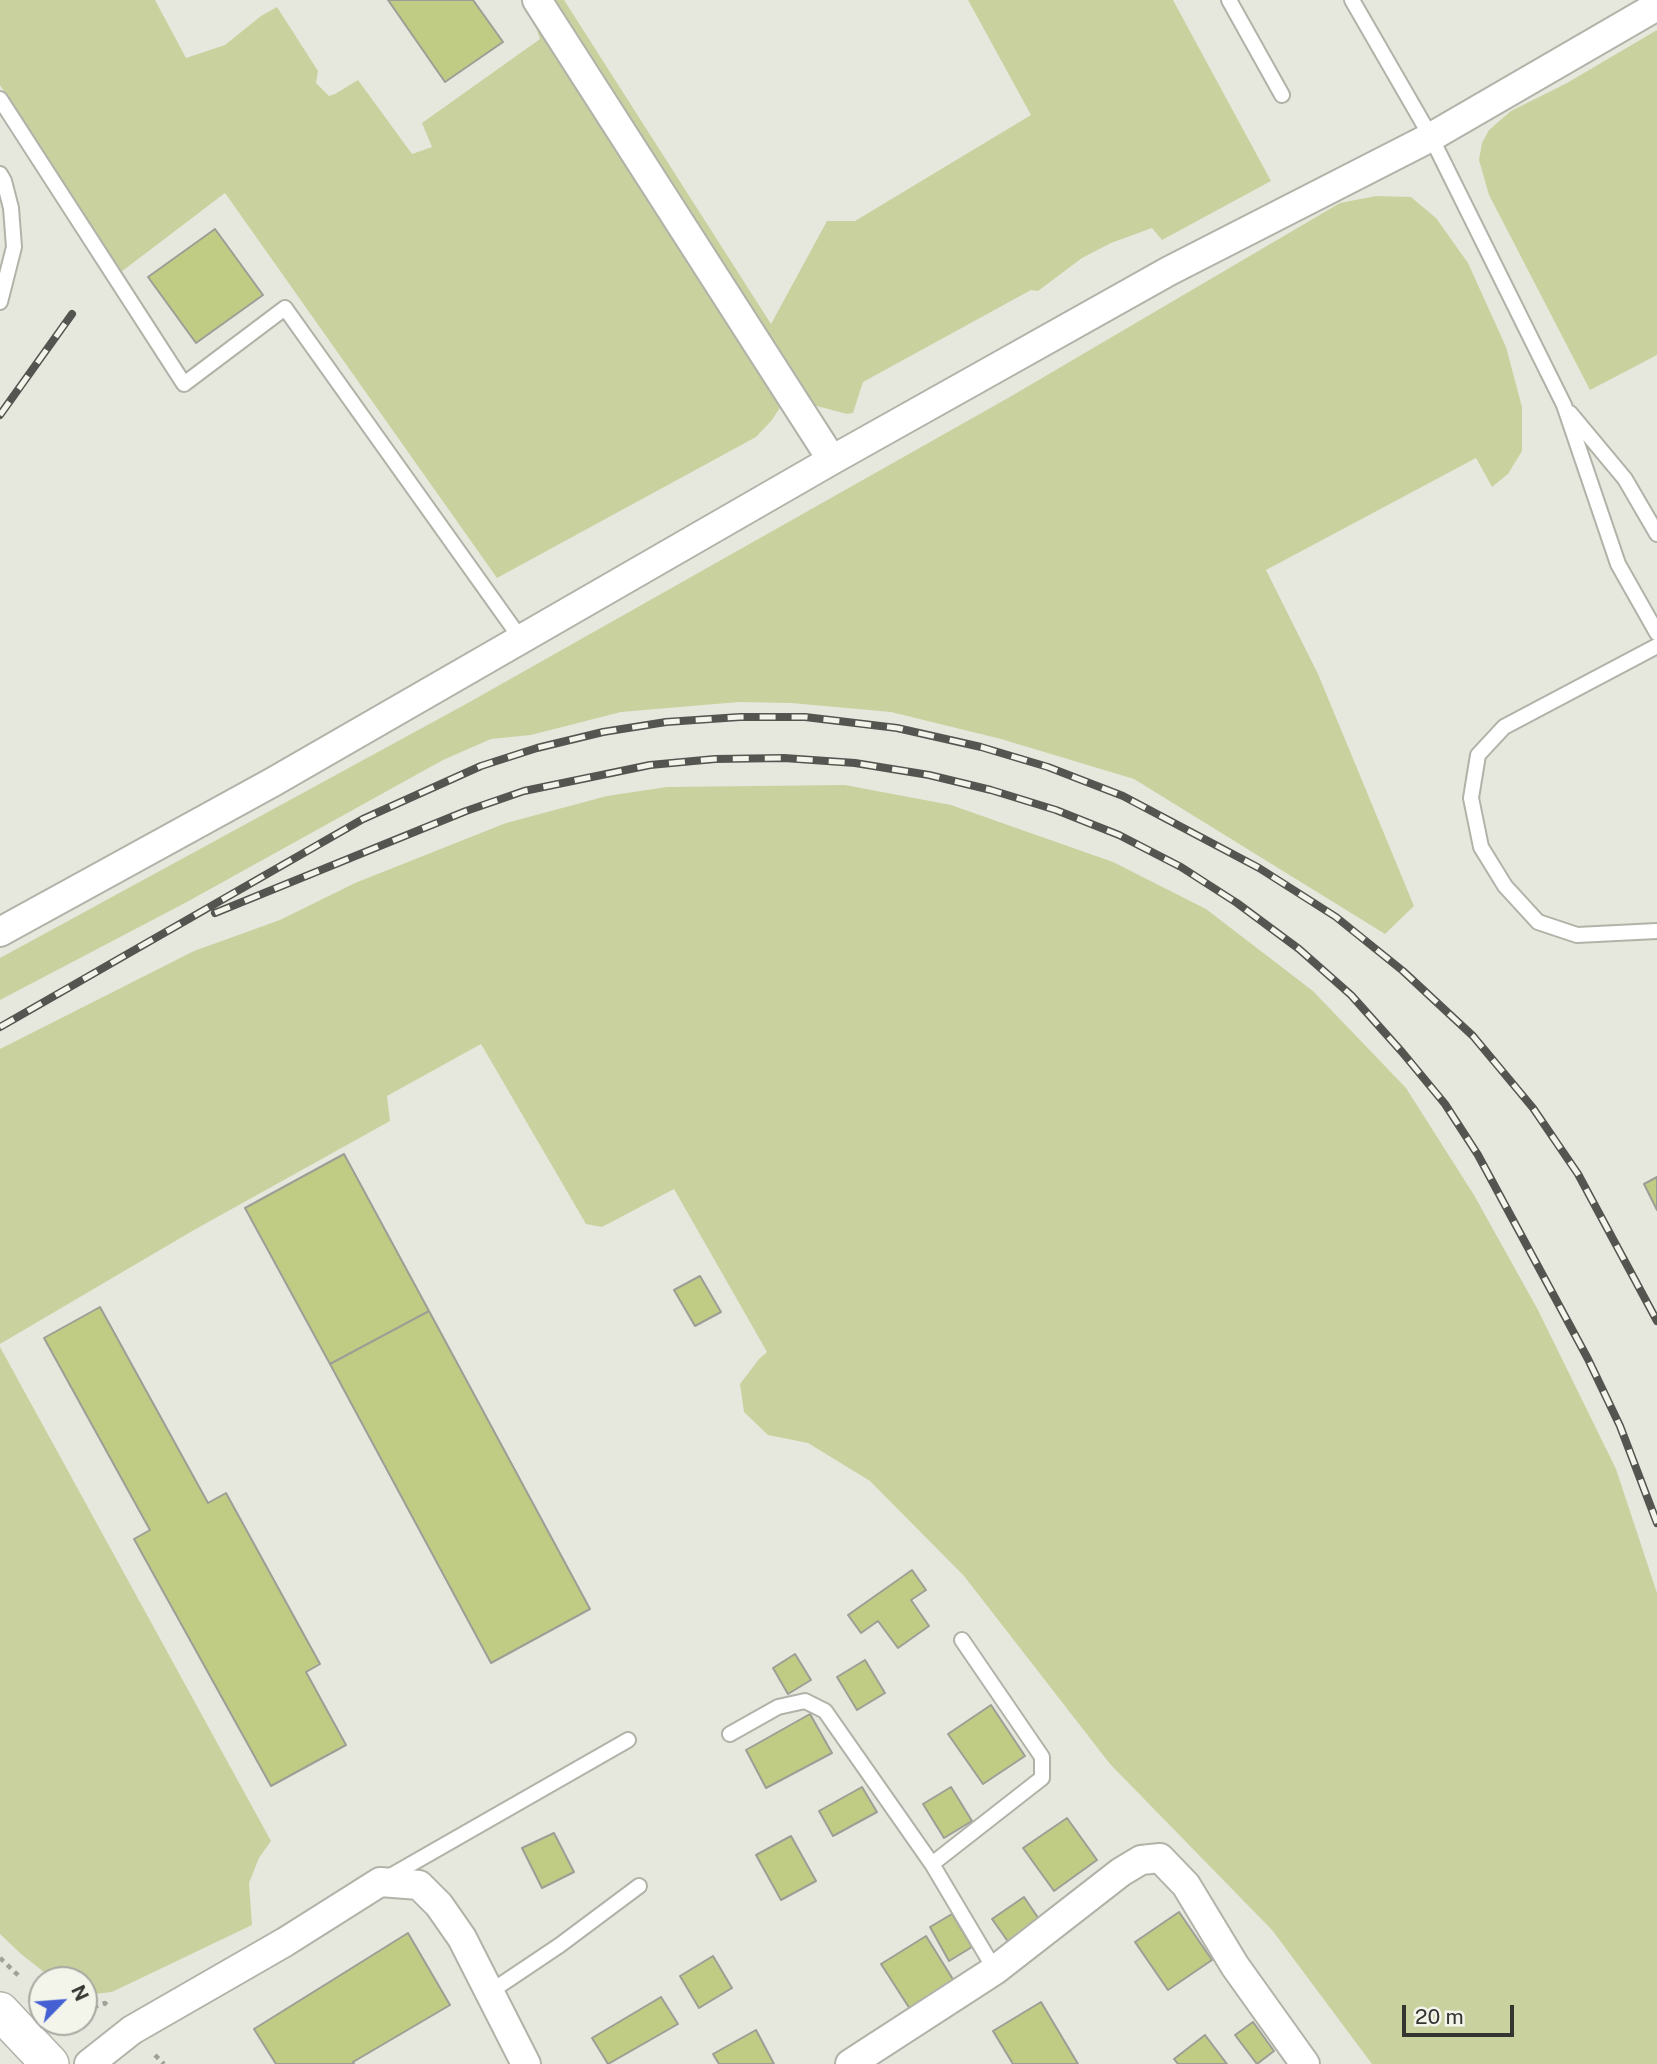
<!DOCTYPE html>
<html>
<head>
<meta charset="utf-8">
<style>
  body { margin:0 }
  #map { position:relative; width:1657px; height:2064px; overflow:hidden; background:#e6e8de; font-family:"Public Sans",sans-serif }
  canvas { display:block }
  .north { position:absolute; left:28px; top:1966px; width:70px; height:70px; box-sizing:border-box; background:#f3f5eb; border:2px solid #a7a8a1; border-radius:50%; rotate:65deg; font-size:19px; font-weight:700; line-height:28px; text-align:center; color:#343531 }
  .north::after { content:''; display:block; margin:auto; width:24px; height:32px; background:#4560d3; clip-path:polygon(50% 0,100% 100%,50% 72%,0 100%) }
  .scale { position:absolute; left:1402px; top:2005px; width:112px; height:32px; box-sizing:border-box; border:4px solid #343531; border-top:0; padding-left:9px; font-size:21px; line-height:24px; white-space:nowrap; color:#343531; -webkit-text-stroke:5px #f3f5eb; paint-order:stroke }
</style>
</head>
<body>
<div id="map">
<canvas width="1657" height="2064"></canvas>
<div class="north">N</div>
<div class="scale">20 m</div>
</div>
<script>
const ctx = document.querySelector('canvas').getContext('2d');
ctx.lineJoin = 'round';
function fill(path, color) { ctx.fillStyle = color; ctx.fill(path, 'evenodd'); }
const shape = rows => new Path2D(rows.map(r => 'M' + r).join(''));
function stroke(path, color, width, dash) { ctx.strokeStyle = color; ctx.lineWidth = width; ctx.lineCap = dash ? 'butt' : 'round'; ctx.setLineDash(dash || []); ctx.stroke(path); }
fill(shape([
  [0,0,155,0,186,58,225,45,261,16,277,7,318,71,316,83,329,96,335,94,358,80,412,154,432,147,422,123,540,39,527,0,564,0,771,324,827,221,855,221,1031,115,968,0,1173,0,1271,181,1162,240,1152,228,1111,243,1082,258,1038,291,1031,290,863,382,853,413,847,414,813,405,794,386,772,420,756,437,497,578,225,193,121,272,0,85],
  [1657,30,1657,355,1590,390,1489,195,1479,160,1482,143,1489,130,1511,111,1567,83],
  [1376,196,1411,197,1436,218,1468,263,1506,347,1522,407,1522,451,1508,474,1492,487,1476,458,1266,570,1318,674,1414,906,1385,934,1134,779,1001,739,891,712,791,703,739,702,621,712,531,735,491,739,443,760,185,903,0,1000,0,958,466,704,1008,398,1340,203],
  [845,785,951,805,1113,862,1206,909,1313,991,1406,1088,1474,1195,1538,1310,1616,1469,1657,1593,1657,2064,1372,2064,1272,1930,1110,1764,964,1576,870,1481,808,1443,768,1435,744,1412,740,1384,759,1359,767,1352,674,1189,602,1227,586,1224,481,1044,387,1096,390,1121,194,1230,0,1344,0,1049,194,951,280,920,355,883,506,823,607,796,667,787],
  [0,1347,271,1841,259,1858,249,1883,252,1925,112,1992,86,1995,84,1980,54,1980,21,1954,0,1934]
]), '#c9d29f');
const building = shape([
  [388,0,473,0,503,42,445,82,388,0],
  [215,229,263,295,196,343,148,277,215,229],
  [344,1154,429,1311,330,1364,245,1208,344,1154],
  [1657,1177,1657,1210,1644,1184,1657,1177],
  [700,1276,721,1312,695,1326,674,1290,700,1276],
  [100,1307,208,1503,226,1493,320,1664,306,1672,346,1745,271,1786,134,1539,150,1530,44,1338,100,1307],
  [429,1311,590,1609,491,1663,330,1364,429,1311],
  [912,1570,926,1590,911,1600,929,1626,898,1648,878,1621,861,1633,848,1615,912,1570],
  [795,1654,811,1680,788,1694,773,1668,795,1654],
  [865,1660,885,1693,857,1710,837,1677,865,1660],
  [991,1705,1025,1756,983,1784,948,1734,991,1705],
  [810,1714,832,1753,766,1788,746,1750,810,1714],
  [862,1787,877,1812,833,1836,819,1811,862,1787],
  [951,1787,972,1821,944,1838,923,1804,951,1787],
  [1067,1818,1097,1860,1054,1891,1023,1848,1067,1818],
  [554,1833,574,1872,542,1888,522,1848,554,1833],
  [791,1836,816,1881,781,1900,756,1855,791,1836],
  [1024,1897,1041,1922,1009,1943,992,1919,1024,1897],
  [1179,1912,1212,1960,1168,1990,1135,1942,1179,1912],
  [952,1914,972,1947,949,1961,930,1927,952,1914],
  [408,1933,450,2005,353,2062,354,2064,276,2064,254,2029,408,1933],
  [926,1936,954,1981,910,2009,881,1964,926,1936],
  [713,1956,732,1988,699,2008,680,1976,713,1956],
  [661,1997,678,2024,608,2064,592,2038,661,1997],
  [1041,2002,1078,2064,1013,2064,993,2031,1041,2002],
  [1253,2022,1274,2051,1257,2064,1235,2035,1253,2022],
  [756,2030,774,2064,719,2064,713,2054,756,2030],
  [1205,2035,1227,2064,1178,2064,1174,2059,1205,2035]
]);
fill(building, '#c0cc84');
stroke(building, '#9d9e95', 2);
const service = shape([
  [1229,0,1282,95],
  [1352,0,1431,137,1564,405,1618,564,1657,633],
  [0,99,184,384,285,308,521,639],
  [0,174,4,181,11,208,14,247,0,302],
  [1570,413,1625,479,1657,534],
  [1657,646,1504,727,1478,755,1471,798,1481,847,1505,886,1538,922,1577,935,1657,931],
  [962,1640,1042,1757,1042,1778,932,1864,995,1970],
  [730,1734,778,1707,805,1701,825,1711,932,1864],
  [385,1879,628,1740],
  [490,1992,560,1945,639,1886]
]);
const minor = shape([
  [537,0,832,460],
  [0,932,273,782,832,460,1169,271,1431,137,1657,6],
  [89,2064,132,2030,285,1942,380,1882,419,1885,439,1905,462,1938,526,2064],
  [850,2064,995,1970,1121,1872,1141,1860,1160,1858,1186,1885,1235,1966,1305,2064]
]);
const tertiary = shape([
  [0,2011,50,2064]
]);
stroke(service, '#b1b3a9', 18);
stroke(minor, '#b1b3a9', 32);
stroke(tertiary, '#b1b3a9', 40);
stroke(shape([
  [0,1958,20,1977],
  [84,2011,105,2003,110,2008],
  [155,2055,164,2064]
]), '#a0a19a', 4.5, [5, 5]);
stroke(service, '#fff', 14);
stroke(minor, '#fff', 28);
stroke(tertiary, '#fff', 37);
const rail = shape([
  [0,415,72,314],
  [215,913,466,811,524,791,650,765,715,759,784,758,855,763,929,775,991,790,1056,810,1119,835,1181,867,1237,903,1299,949,1351,995,1402,1052,1445,1104,1478,1155,1588,1359,1620,1426,1657,1523],
  [0,1027,363,819,481,766,537,748,603,732,666,722,740,717,805,717,897,728,981,747,1048,767,1123,796,1259,868,1336,917,1403,971,1473,1036,1533,1108,1578,1174,1657,1321]
]);
stroke(rail, '#545550', 8);
stroke(rail, '#f3f5eb', 5, [16]);
</script>
</body>
</html>
